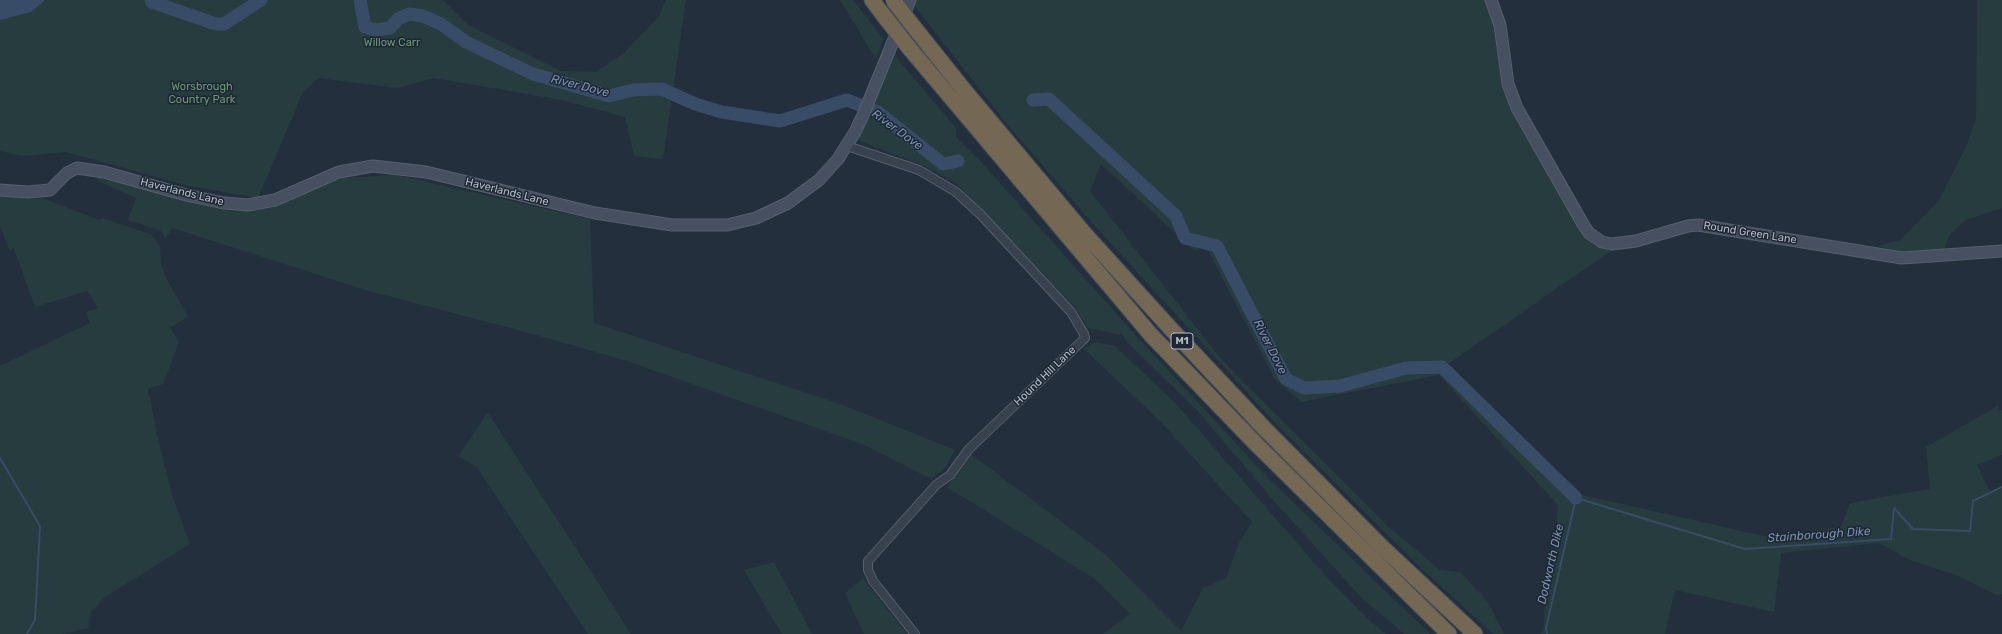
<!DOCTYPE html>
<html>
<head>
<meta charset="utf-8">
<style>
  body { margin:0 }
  canvas { display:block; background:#242f3e }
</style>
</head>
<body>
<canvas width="2002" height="634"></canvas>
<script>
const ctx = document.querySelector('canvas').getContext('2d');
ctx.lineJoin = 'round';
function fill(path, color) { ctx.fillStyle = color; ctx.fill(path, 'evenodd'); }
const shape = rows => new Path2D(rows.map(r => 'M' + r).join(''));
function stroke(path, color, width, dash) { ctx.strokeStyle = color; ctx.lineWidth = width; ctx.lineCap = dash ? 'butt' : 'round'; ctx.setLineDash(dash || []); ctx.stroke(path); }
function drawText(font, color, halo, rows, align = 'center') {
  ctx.font = font + ' Rubik,sans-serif'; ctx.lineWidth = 3; ctx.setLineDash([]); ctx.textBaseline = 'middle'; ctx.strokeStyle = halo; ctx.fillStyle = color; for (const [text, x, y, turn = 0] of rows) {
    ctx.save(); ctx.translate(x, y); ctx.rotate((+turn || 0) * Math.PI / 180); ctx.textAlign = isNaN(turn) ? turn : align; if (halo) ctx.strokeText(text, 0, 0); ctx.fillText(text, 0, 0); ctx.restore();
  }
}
fill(shape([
  [0,0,443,0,468,25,561,71,596,72,625,52,658,17,666,0,686,0,663,159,634,156,625,117,562,100,434,78,397,88,319,78,303,92,258,198,189,186,66,152,22,156,0,151],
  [840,0,853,0,883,38,876,59],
  [917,0,1484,0,1492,13,1499,63,1510,110,1574,220,1591,243,1615,248,1448,364,1582,495,1768,537,1841,527,1850,503,1930,489,1926,447,1998,406,1999,411,2002,410,2002,455,1977,465,1990,492,2002,489,2002,594,1996,595,1959,576,1910,560,1879,543,1781,553,1774,612,1675,590,1665,634,1541,634,1544,625,1545,598,1553,565,1558,505,1439,375,1301,402,1274,378,1206,246,1195,251,1101,164,1090,191,1219,357,1384,523,1440,570,1460,572,1487,601,1504,634,1493,634,1422,569,1279,427,1096,227,1006,123,914,5],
  [1977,0,2002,0,2002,208,1966,220,1950,234,1943,252,1909,254,1878,246,1900,240,1939,200,1966,147,1976,119],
  [895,56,956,128,956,137,981,162,1139,339,1268,478,1430,634,1404,634,1360,596,1274,501,1197,410,1131,346,1122,335,1088,328,1074,306,955,182,922,165,857,140],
  [396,175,590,219,594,323,840,404,955,450,945,468,931,479,865,445,627,361,533,334,362,289,173,228,165,238,161,231,128,220,136,198,96,180,99,176,234,212,269,208,342,178],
  [0,196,44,199,99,220,103,218,152,235,160,247,161,265,166,278,187,315,187,317,170,328,179,342,163,384,148,389,158,439,172,495,190,544,105,597,91,612,88,628,62,634,0,634,0,366,90,323,86,312,98,308,87,291,35,307,14,249,9,250,0,225],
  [1096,342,1115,346,1177,405,1323,573,1367,618,1386,634,1103,634,1130,614,1095,579,947,487,972,455,1106,555,1181,631,1203,588,1226,578,1238,545,1252,522,1160,421,1083,348],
  [488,413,597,581,631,634,588,634,477,467,458,456],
  [774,562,812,634,782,634,744,570],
  [863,579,907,634,864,634,845,593]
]), '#263c3f');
fill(shape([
  [0,0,44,0,44,1,31,12,0,20]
]), '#394c67');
stroke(shape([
  [0,458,40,526,35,620,27,634],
  [1547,634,1546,628,1576,498,1745,549,1891,539,1894,508,1913,529,1970,531,1973,501,2002,487]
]), '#394c67', 2);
stroke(shape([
  [151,0,152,2,216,24,224,24,261,0],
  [360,0,365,27,375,30,390,28,398,19,409,14,423,16,441,24,466,42,533,74,609,96,633,90,662,89,695,104,722,112,780,121,847,100,878,112,943,164,958,161],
  [1033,100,1049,99,1176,216,1185,238,1217,246,1286,379,1304,388,1340,386,1406,368,1442,367,1576,498]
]), '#394c67', 13);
const street = shape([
  [847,146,919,170,956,192,981,215,1071,312,1084,334,1085,338,1082,341,969,449,950,475,936,485,868,561,868,570,873,581,915,634]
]);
const secondary = shape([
  [1491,0,1500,25,1508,84,1517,108,1583,224,1589,233,1602,242,1612,244,1636,241,1688,226,1698,225,1902,258,2002,251],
  [0,190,28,192,50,190,67,173,77,168,104,172,186,195,224,203,248,205,275,200,339,172,373,166,426,172,595,213,672,225,727,225,756,218,788,203,819,180,838,159,855,132,863,115,910,0]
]);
const highway = shape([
  [872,0,884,16],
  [913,26,965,91,1084,233,1171,329,1265,429,1382,547,1475,634],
  [910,49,1151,335,1257,445,1449,634]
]);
stroke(street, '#565f6c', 10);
stroke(secondary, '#565f6c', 13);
stroke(highway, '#434c59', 17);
stroke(street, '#38414e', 8);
stroke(secondary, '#465061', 11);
stroke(highway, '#746855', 15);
const highwayBridge = shape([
  [893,0,913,26],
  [884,16,910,49]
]);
stroke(highwayBridge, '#434c59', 17, []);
stroke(highwayBridge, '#746855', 15);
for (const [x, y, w] of [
  [1182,341,22]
]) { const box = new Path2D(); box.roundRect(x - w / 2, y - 8, w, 16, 3); ctx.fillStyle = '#1d2633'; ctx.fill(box); stroke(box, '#b4bcc9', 1); }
drawText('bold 10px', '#b4bcc9', null, [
  ["M1",1182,341]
]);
drawText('11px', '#6b9a76', '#1d2633', [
  ["Willow Carr",392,43],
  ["Worsbrough",202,87],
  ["Country Park",202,100]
]);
drawText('11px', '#b4bcc9', '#1d2633', [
  ["Haverlands Lane",182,192,14],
  ["Haverlands Lane",507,192,14],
  ["Round Green Lane",1750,233,9],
  ["Hound Hill Lane",1045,376,-44]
]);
drawText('italic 12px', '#7c92b1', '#1d2633', [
  ["River Dove",580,86,14],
  ["River Dove",897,130,36],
  ["River Dove",1270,347,63],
  ["Stainborough Dike",1819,535,-4],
  ["Dodworth Dike",1551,564,-77]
]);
</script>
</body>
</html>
